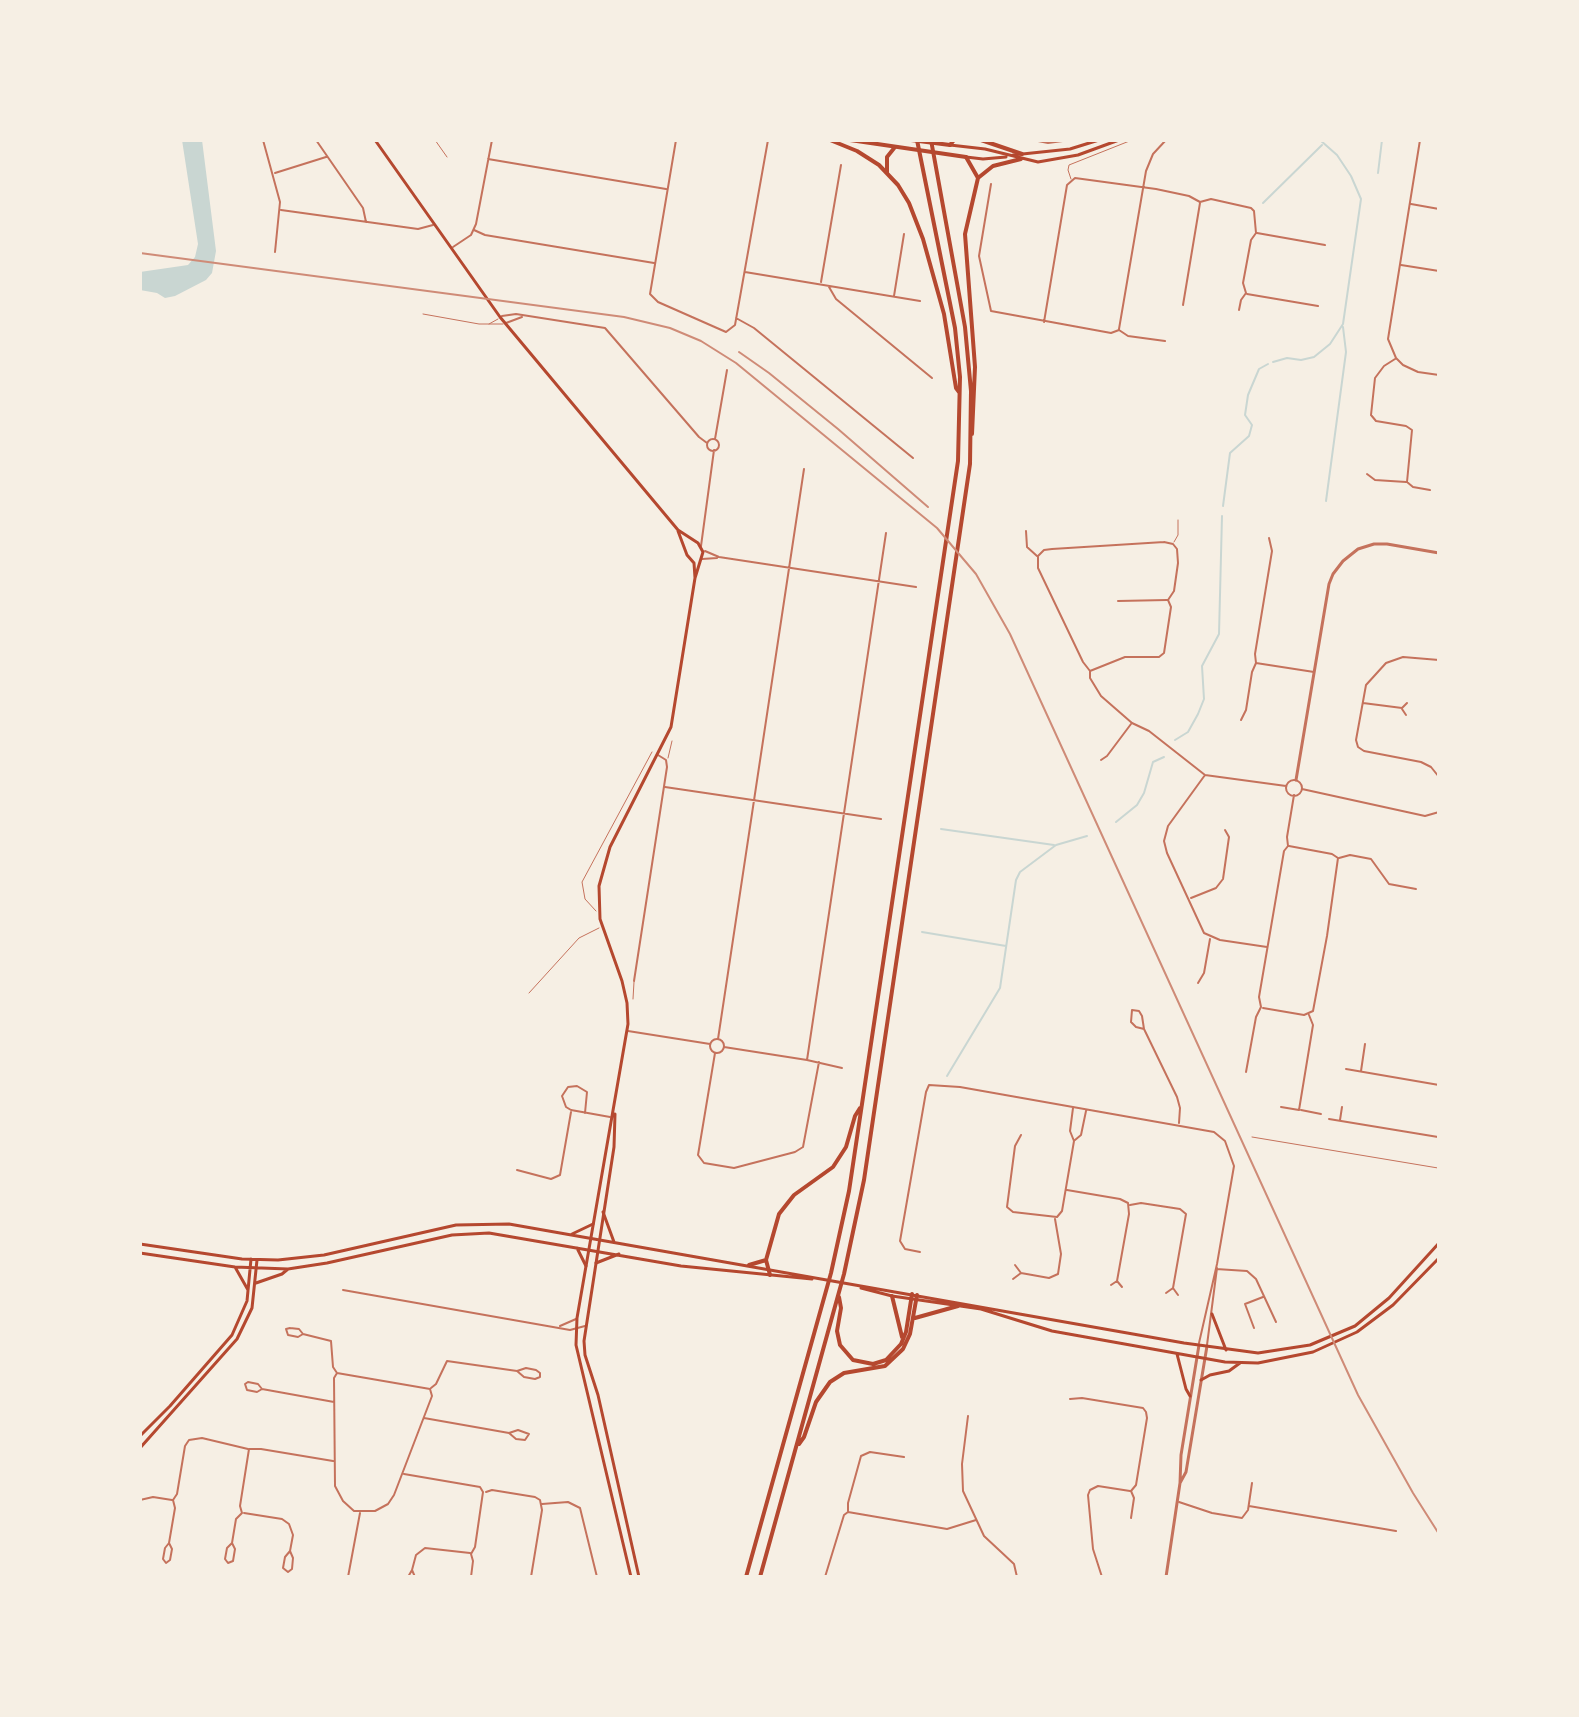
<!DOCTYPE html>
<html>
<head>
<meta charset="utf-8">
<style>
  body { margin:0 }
  #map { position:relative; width:1579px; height:1717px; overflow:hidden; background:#f6efe4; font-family:"Varela Round",sans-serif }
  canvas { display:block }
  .frame { position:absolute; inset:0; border:142px solid #f6efe4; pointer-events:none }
</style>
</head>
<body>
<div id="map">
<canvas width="1579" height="1717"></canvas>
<div class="frame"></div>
</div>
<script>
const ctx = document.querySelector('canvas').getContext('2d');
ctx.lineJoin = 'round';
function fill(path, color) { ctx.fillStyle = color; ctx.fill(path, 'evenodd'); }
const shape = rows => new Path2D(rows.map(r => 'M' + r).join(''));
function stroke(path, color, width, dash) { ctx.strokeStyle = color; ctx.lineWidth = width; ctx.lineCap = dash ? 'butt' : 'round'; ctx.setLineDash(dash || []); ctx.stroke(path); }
fill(shape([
  [182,140,202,140,216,251,212,273,206,280,175,296,165,298,157,293,140,290,140,272,188,265,195,257,198,244]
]), '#c9d6d2');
stroke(shape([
  [1378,173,1382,140],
  [1263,203,1322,145],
  [1273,362,1287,358,1301,360,1314,357,1330,344,1343,324,1361,199,1351,176,1337,155,1320,140],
  [1326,501,1346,352,1343,327],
  [1223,506,1230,453,1249,436,1252,425,1245,415,1248,395,1259,369,1268,364],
  [1175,740,1188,732,1198,714,1204,699,1202,666,1219,634,1222,516],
  [1116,822,1137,805,1144,793,1153,762,1164,757],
  [941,829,1054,845],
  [922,932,1006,946],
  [947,1076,1000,988,1016,880,1020,872,1056,845,1087,836]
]), '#c9d6d2', 2);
stroke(shape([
  [435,140,447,157],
  [1071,179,1068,170,1069,165,1132,140],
  [423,314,479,324,503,324],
  [489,324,498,319],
  [1174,542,1178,535,1178,520],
  [668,758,672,741],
  [596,911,585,899,582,882,652,752],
  [529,993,579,938,599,928],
  [633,999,634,982],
  [1252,1137,1438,1168]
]), '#c5725c', 1);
stroke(shape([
  [263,140,280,202,275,252],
  [316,140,363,208,366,222],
  [676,140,650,294,658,302,726,332,735,325,768,140],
  [1033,140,1048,143,1070,140],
  [1420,140,1388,339,1396,358,1403,365,1418,372,1439,375],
  [488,159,666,189],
  [275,173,326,157],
  [991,184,979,256,991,311,1111,333,1119,330,1128,336,1165,341],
  [1411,204,1439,209],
  [281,210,418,229,433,225],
  [474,230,485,235,654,263],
  [1257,233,1325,245],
  [453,247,471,235,476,224,492,140],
  [1401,265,1439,271],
  [745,272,920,301],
  [821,282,841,165],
  [829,287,836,299,932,378],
  [1247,294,1318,306],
  [894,296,904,234],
  [1183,305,1200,203],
  [502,316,516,314,605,328,699,437,707,443],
  [736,318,754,328,913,458],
  [1044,322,1067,185,1075,178,1156,189,1189,196,1200,202,1211,199,1251,208,1254,211,1256,233,1251,240,1243,283,1246,293,1241,300,1239,310],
  [506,323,522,317],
  [1119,329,1146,171,1153,154,1166,140],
  [1395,359,1384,366,1375,378,1371,415,1376,421,1406,426,1412,430,1407,482,1413,487,1430,490],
  [715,439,727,370],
  '707 445a6 6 0 1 1 12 0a6 6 0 1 1-12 0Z',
  [1367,474,1375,480,1406,482],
  [1026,531,1027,547,1037,556],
  [1164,542,1173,544,1177,549,1178,563,1174,591,1168,600,1171,607,1164,653,1159,657,1125,657,1090,671,1083,662,1038,568,1038,556,1044,550,1052,549,1164,542],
  [701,546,714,450],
  [705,551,719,557,916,587],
  [702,559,717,558],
  [1118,601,1167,600],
  [1439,660,1403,657,1386,663,1366,685,1356,740,1358,747,1364,751,1421,762,1431,767,1439,777],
  [1256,663,1255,654,1272,551,1269,538],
  [1090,671,1090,678,1101,696,1132,723,1149,731,1205,775,1286,786],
  [1363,703,1402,708,1407,703],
  [1402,709,1406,715],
  [1241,720,1246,710,1252,672,1256,663,1314,672],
  [1101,760,1107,756,1131,724],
  [1205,775,1168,826,1164,841,1167,853,1204,933,1220,940,1267,947],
  '1286 788a8 8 0 1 1 16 0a8 8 0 1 1-16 0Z',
  [665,787,881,819],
  [1302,789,1425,816,1439,812],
  [1339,858,1350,855,1371,859,1389,884,1416,889],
  [1191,898,1216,888,1223,879,1229,837,1225,830],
  [634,981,667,767,666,760,658,755],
  [1198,983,1204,973,1210,939],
  [1263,1008,1304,1015,1313,1011,1327,936,1338,858,1332,854,1289,846],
  [1144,1029,1136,1027,1131,1022,1132,1010,1139,1011,1142,1016,1144,1029,1177,1097,1180,1108,1179,1123],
  [628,1031,710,1044],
  '710 1046a7 7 0 1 1 14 0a7 7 0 1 1-14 0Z',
  [718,1039,804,469],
  [724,1047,807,1060,842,1068],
  [715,1053,698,1155,704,1163,734,1168,795,1152,803,1147,819,1062],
  [807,1060,886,533],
  [1346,1069,1439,1085],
  [1361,1071,1365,1044],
  [1246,1072,1256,1017,1261,1007,1259,997,1284,851,1288,846,1287,837,1294,795],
  [1281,1107,1299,1110,1313,1025,1309,1015],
  [1301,1110,1321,1114],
  [585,1113,587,1092,577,1086,568,1087,562,1096,566,1107,571,1110,610,1117],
  [1329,1119,1438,1137],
  [1340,1120,1342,1107],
  [1021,1135,1015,1146,1007,1207,1013,1212,1057,1217,1062,1211,1074,1141,1070,1131,1073,1108],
  [1075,1140,1081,1135,1086,1111],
  [1439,1154,1439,1169],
  [517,1170,551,1179,560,1175,571,1112],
  [1067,1190,1120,1199,1128,1203,1129,1214,1117,1281],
  [1130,1205,1141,1203,1180,1209,1186,1214,1173,1288],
  [920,1252,905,1249,900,1241,926,1092,929,1085,960,1087,1214,1132,1225,1141,1234,1166,1217,1264,1199,1343],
  [1216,1269,1247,1271,1256,1279,1276,1322],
  [1021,1273,1049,1278,1058,1274,1061,1254,1055,1219],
  [1013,1279,1021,1273,1015,1265],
  [1111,1285,1117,1281,1122,1287],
  [343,1290,570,1330,585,1326],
  [1166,1293,1173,1288,1178,1295],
  [560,1326,576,1319],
  [290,1328,299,1329,303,1334,298,1337,288,1335,286,1329,290,1328],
  [1254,1328,1245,1304,1263,1297],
  [303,1334,331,1341,333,1367,337,1373],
  [1207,1345,1217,1268],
  [337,1373,430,1389,432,1396,394,1495,388,1504,375,1511,354,1511,343,1501,335,1486,334,1378,337,1373],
  [248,1382,258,1384,262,1389,257,1392,247,1390,245,1384,248,1382],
  [431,1388,436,1384,447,1361,517,1371,524,1377,535,1379,540,1377,540,1373,536,1370,526,1368,517,1371],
  [262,1389,334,1402],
  [1070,1399,1082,1398,1143,1408,1146,1412,1147,1418,1136,1485,1131,1491,1134,1498,1131,1518],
  [968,1416,962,1464,963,1491,984,1536,1014,1564,1017,1577],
  [424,1418,509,1433,516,1439,525,1440,529,1434,518,1430,509,1433],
  [404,1474,480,1487,483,1492,475,1547,471,1554,473,1561,471,1577],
  [486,1492,492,1490,535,1497,540,1500,542,1510,531,1577],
  [140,1500,153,1497,172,1500],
  [1179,1502,1212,1513,1242,1518,1248,1510,1252,1483],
  [542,1504,568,1502,580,1508,597,1577],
  [1249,1506,1396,1531],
  [848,1511,848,1503,861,1456,870,1452,904,1457],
  [244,1513,282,1519,289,1524,293,1535,290,1551],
  [169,1543,175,1508,173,1500,177,1494,185,1446,189,1440,202,1438,248,1449],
  [169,1543,172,1549,170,1560,166,1563,163,1559,165,1548,169,1543],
  [232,1543,236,1519,242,1513,240,1506,249,1449,261,1449,333,1461],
  [232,1543,235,1549,233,1561,228,1563,225,1559,227,1548,232,1543],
  [290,1551,293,1558,292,1569,288,1572,283,1568,285,1557,290,1551],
  [412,1570,416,1555,425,1548,470,1553],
  [348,1577,360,1513],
  [408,1577,412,1570,415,1577],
  [825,1577,844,1515,848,1512,947,1529,976,1520],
  [1102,1577,1093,1549,1088,1495,1090,1490,1098,1486,1130,1491]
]), '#c5725c', 2);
stroke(shape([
  [1296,780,1329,584,1333,574,1343,561,1358,549,1374,544,1387,544,1439,553],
  [1180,1483,1186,1472,1207,1346],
  [1166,1577,1180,1483,1181,1455,1199,1345]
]), '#c5725c', 3);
stroke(shape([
  [375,140,500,317,678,530,698,543,703,552,695,578,671,727,610,847,599,886,600,919,622,981,627,1003,628,1024,577,1318,576,1345,631,1577],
  [678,531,687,555,694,563],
  [694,563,695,578],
  [615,1114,614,1147,584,1341,585,1355,598,1395,639,1577]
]), '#b5482f', 3);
stroke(shape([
  [950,145,985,149,1038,162,1078,155,1119,140],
  [1013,155,1070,149,1099,140],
  [966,157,983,159,1006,157],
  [603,1212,614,1242],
  [572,1234,593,1224],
  [140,1244,242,1259,278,1260,324,1255,456,1225,509,1224,1184,1343,1258,1353,1310,1345,1355,1326,1389,1298,1439,1243],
  [577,1248,586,1266],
  [140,1253,235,1267,288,1269,327,1263,452,1235,489,1233,681,1266,812,1279],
  [596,1263,619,1254],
  [235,1267,248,1290],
  [256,1283,282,1274,288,1269],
  [861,1288,892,1296,981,1309,1052,1331,1225,1362,1258,1363,1313,1352,1357,1332,1393,1305,1439,1258],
  [1212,1314,1226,1350],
  [1177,1354,1186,1389,1190,1396],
  [1201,1380,1210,1375,1229,1371,1240,1363],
  [140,1436,170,1406,232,1335,247,1301,251,1259],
  [140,1448,237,1339,252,1308,257,1260]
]), '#b5482f', 3);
stroke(shape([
  [850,140,966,157],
  [911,140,950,145]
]), '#b5482f', 4);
stroke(shape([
  [830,140,857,151,879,165,898,185,909,203,923,239,944,314,956,388,959,392],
  [981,140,1022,154],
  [950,145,954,140],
  [966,157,978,178,965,234,975,367,972,434],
  [887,173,887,157,895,147],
  [978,178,993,166,1021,159],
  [749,1265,766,1260],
  [770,1275,766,1260,779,1214,794,1195,833,1167,846,1147,855,1116,860,1108],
  [892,1296,902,1337],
  [839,1297,841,1308,837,1331,840,1345,853,1360,873,1364,886,1360,901,1344,906,1332,912,1294],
  [915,1318,958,1306],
  [799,1444,804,1437,816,1402,830,1382,844,1373,885,1366,903,1349,910,1334,917,1295],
  [746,1577,831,1273,849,1191,958,461,960,377,955,328,917,140],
  [760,1577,844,1274,864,1180,970,464,971,391,965,327,931,140]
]), '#b5482f', 4);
stroke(shape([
  [140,253,624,317,670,328,701,341,736,363,937,528,976,574,1010,634,1358,1395,1413,1493,1439,1534],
  [739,352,769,373,838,429,928,507]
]), '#cf8b77', 2);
</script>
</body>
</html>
